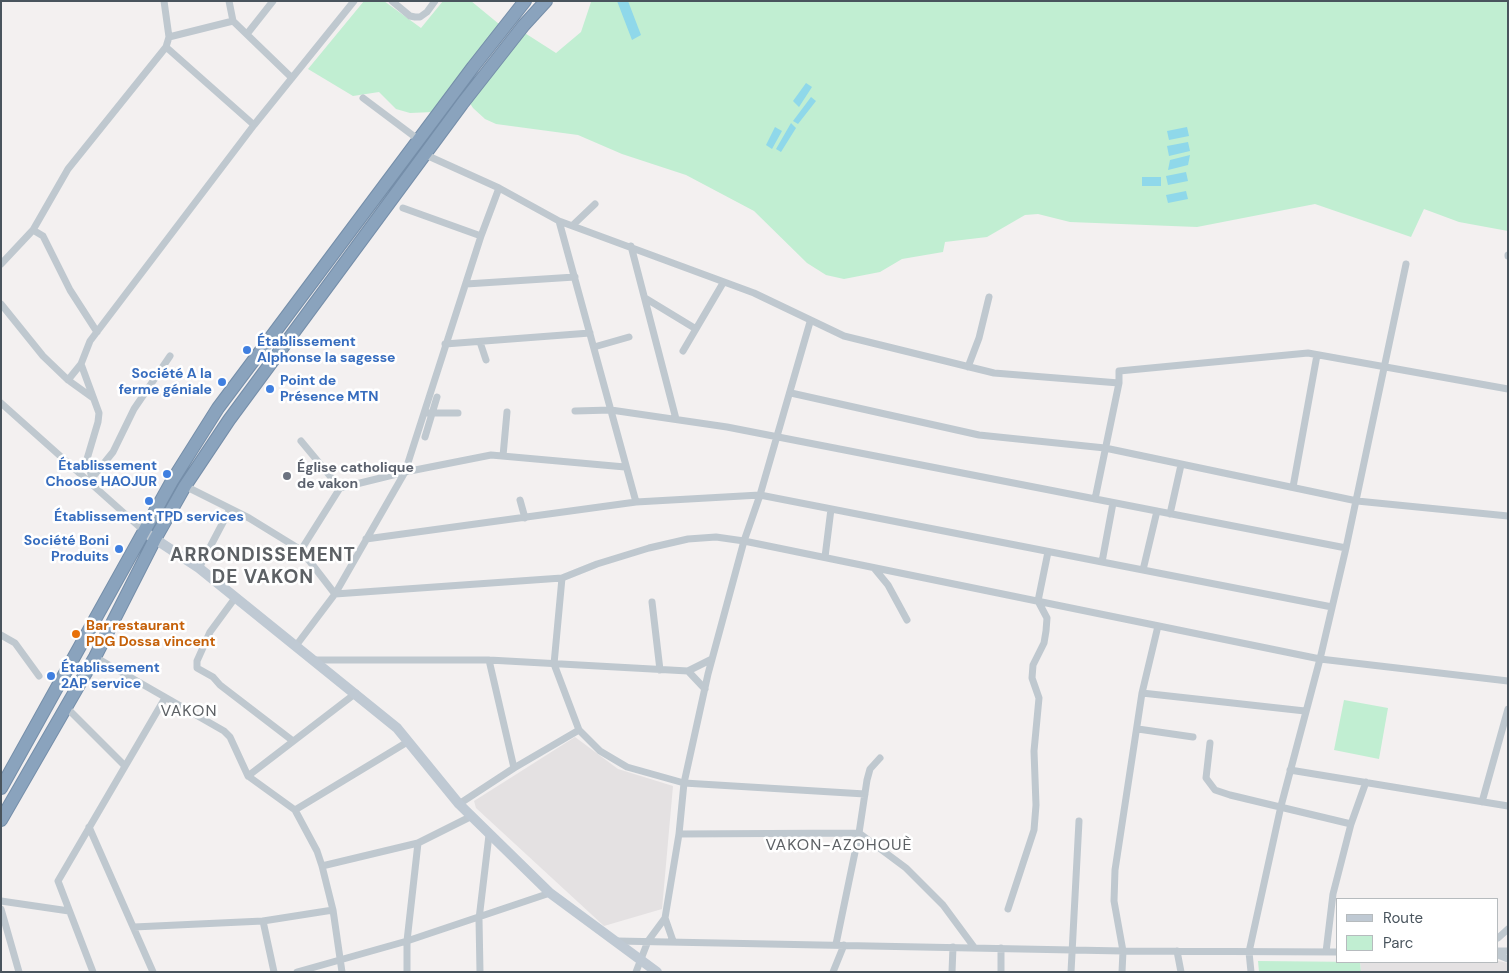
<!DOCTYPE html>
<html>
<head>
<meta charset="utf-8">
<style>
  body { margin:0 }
  #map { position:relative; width:1509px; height:973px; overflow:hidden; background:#f3f0f0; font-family:"DM Sans",sans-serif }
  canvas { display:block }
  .frame { position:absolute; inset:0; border:2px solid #49545d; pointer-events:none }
  .legend { position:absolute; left:1336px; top:898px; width:162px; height:65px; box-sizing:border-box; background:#fff; border:1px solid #b6bbbe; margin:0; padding:6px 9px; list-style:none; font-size:15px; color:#49545d }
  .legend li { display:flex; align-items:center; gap:10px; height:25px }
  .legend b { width:25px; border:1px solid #b6bbbe }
</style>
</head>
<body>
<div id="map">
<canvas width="1509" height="973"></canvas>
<div class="frame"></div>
<ul class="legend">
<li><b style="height:6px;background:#bfc9d3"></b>Route</li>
<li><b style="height:14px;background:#c1eed2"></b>Parc</li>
</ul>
</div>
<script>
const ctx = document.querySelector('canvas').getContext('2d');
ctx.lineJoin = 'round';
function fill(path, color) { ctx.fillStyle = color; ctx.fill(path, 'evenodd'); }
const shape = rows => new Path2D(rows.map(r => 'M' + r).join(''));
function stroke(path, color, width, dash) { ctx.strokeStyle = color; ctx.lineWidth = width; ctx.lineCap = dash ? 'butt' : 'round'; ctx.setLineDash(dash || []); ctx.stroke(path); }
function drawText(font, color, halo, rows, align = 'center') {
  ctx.font = font + ' "DM Sans",sans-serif'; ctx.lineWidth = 5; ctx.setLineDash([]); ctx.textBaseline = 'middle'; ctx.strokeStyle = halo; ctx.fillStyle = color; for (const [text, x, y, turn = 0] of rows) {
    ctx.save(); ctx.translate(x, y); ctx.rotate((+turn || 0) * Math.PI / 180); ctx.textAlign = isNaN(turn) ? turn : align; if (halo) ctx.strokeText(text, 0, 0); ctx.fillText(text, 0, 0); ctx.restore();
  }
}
fill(shape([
  [575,737,618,769,673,786,662,909,604,926,476,808,474,801],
  [1498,961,1508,963,1508,972,1361,972,1360,962]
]), '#e4e1e2');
fill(shape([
  [364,1,384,1,421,28,443,1,471,1,499,24,433,112,410,113,396,109,379,92,353,96,308,69],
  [593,1,1508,1,1508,231,1459,222,1424,209,1411,237,1315,204,1197,227,1070,222,1038,214,1025,215,987,237,945,242,943,252,902,259,880,272,844,279,826,275,807,263,754,211,686,175,622,154,578,135,496,124,485,119,473,108,466,97,517,28,556,53,581,32,591,2],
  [1344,700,1388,708,1379,759,1334,750],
  [1258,961,1360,962,1361,972,1259,972]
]), '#c1eed2');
fill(shape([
  [617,1,628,1,641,35,632,40],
  [806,83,812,87,799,107,793,101],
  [811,97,816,101,798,124,793,121],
  [791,123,796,128,781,152,776,149],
  [775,127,782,131,772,149,766,145],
  [1187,127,1189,136,1169,140,1167,131],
  [1188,142,1190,151,1169,156,1167,146],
  [1190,155,1188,165,1168,170,1170,160],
  [1186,172,1188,181,1168,185,1166,176],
  [1142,177,1161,177,1161,186,1142,186],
  [1186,191,1188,199,1168,203,1166,195]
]), '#8fd8ea');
const highway = shape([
  [1,788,172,481,218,408,473,67,525,1],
  [1,820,95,657,155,539,185,486,229,420,462,104,524,25,546,1]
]);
stroke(highway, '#758ea9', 14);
stroke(shape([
  [229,1,233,21,292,78],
  [392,1,410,16,415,17,420,17,427,12,435,1],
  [247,34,273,1],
  [169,37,233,21],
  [166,47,254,125],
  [363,98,419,140],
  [426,155,499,188,559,221,754,293,844,336,994,373,1119,383,1119,371,1308,353,1508,389],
  [403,208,481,236],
  [559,221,636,502],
  [573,225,595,204],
  [33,230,43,236,70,290,97,332],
  [631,246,676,419],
  [1508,255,1508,256],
  [1,264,33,230,68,169,166,47,169,37,164,1],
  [466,284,575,277],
  [645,298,696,329],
  [1,304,43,356,68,380,93,398],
  [480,342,486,360],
  [445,344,590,333],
  [594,347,629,337],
  [683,351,723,283],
  [968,367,979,338,989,297],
  [68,380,81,364],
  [791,393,979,435,1105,448,1357,501,1508,516],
  [1,403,144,531],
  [575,411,611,410,727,427,1346,548],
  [427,413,458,413],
  [425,437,437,397],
  [301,441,340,488],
  [503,456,507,412],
  [92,478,113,452,134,409,170,356],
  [88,483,92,478,87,459,98,422,99,413,81,364,90,341,254,125,354,1],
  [185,486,249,518,301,550,335,594,562,578,597,564,649,548,688,539,716,537,744,541,1320,659,1508,681],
  [1293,487,1317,355],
  [1095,499,1119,383],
  [520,500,525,518],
  [1170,514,1181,465],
  [366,539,636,502,760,495,1332,607],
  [301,550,340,488,405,472,491,455,625,467],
  [825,557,831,509],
  [1102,562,1113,503],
  [199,568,230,509],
  [874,568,888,585,907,620],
  [1143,570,1157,511],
  [562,578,554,664,579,730,600,751,627,767,684,783,865,794],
  [235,598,210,632,197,661,197,668,213,677,220,685,293,741],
  [652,602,660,670],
  [1,635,15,643,39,676],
  [295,647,335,594,405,472,481,236,499,188],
  [95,657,224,731,230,737,248,776,295,810,317,851,322,866,333,910,342,972],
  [312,660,489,660,688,671,712,659],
  [489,660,514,768],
  [688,671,705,689],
  [1142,693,1305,711],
  [67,708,125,766],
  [1138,729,1193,737],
  [1210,743,1206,778,1215,790,1230,795,1351,824],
  [1290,770,1508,806],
  [248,776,356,693],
  [1482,802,1508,709],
  [459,804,514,768,579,730],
  [295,810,409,741],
  [89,827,153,972],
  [679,834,859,833,906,868,943,905,974,947],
  [322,866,418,843,472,816],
  [1,901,69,911],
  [1,909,19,972],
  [1008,909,1034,830,1036,805,1034,751,1039,698,1032,678,1033,665,1044,643,1046,631,1047,618,1038,601,1048,552],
  [665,918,673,941],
  [263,921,274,972],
  [134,927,263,921,333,910],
  [1498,938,1508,929],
  [617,941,1123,951,1338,952],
  [836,944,859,833,867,780,870,769,880,758],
  [1177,951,1181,972],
  [1498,951,1508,951],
  [1326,952,1333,894,1351,824,1366,782],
  [1498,955,1508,959],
  [93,972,58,881,165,698],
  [297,972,407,941,550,893],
  [407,972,407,941,418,843],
  [480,972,479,919,489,835],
  [636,972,648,941,665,918,679,834,684,783,708,674,744,541,760,495,810,322],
  [833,972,844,945],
  [952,972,953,947],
  [1001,972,1001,948],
  [1071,972,1079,821],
  [1122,972,1123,951,1114,901,1115,870,1142,693,1158,626],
  [1251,972,1249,952,1281,806,1320,659,1346,548,1406,264]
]), '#bfc8cf', 7);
stroke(shape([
  [149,535,199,568,397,728,459,804,550,893,657,972]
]), '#bfc9d3', 10);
stroke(highway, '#8aa3bd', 12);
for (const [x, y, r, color] of [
  [247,350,5,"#3f7fe0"],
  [222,382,5,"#3f7fe0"],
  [270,389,5,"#3f7fe0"],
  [167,474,5,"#3f7fe0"],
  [287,476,5,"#6b7280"],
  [149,501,5,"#3f7fe0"],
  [119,549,5,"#3f7fe0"],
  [76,634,5,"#e8710a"],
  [51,676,5,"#3f7fe0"]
]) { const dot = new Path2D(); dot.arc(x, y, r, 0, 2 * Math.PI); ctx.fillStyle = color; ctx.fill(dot); stroke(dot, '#fff', 2); }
drawText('bold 14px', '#366cbe', '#fff', [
  ["Établissement",257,342],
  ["Alphonse la sagesse",257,358],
  ["Société A la",212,374,"right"],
  ["ferme géniale",212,390,"right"],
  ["Point de",280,381],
  ["Présence MTN",280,397],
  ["Établissement",157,466,"right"],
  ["Choose HAOJUR",157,482,"right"],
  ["Établissement TPD services",149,517,"center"],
  ["Société Boni",109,541,"right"],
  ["Produits",109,557,"right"],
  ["Établissement",61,668],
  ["2AP service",61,684]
], 'left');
drawText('bold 14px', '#5b616d', '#fff', [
  ["Église catholique",297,468],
  ["de vakon",297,484]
], 'left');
drawText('bold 14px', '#c56008', '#fff', [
  ["Bar restaurant",86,626],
  ["PDG Dossa vincent",86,642]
], 'left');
ctx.letterSpacing = '1px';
drawText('16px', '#5d6165', '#fff', [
  ["VAKON",189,712],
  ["VAKON-AZOHOUÈ",839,846]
]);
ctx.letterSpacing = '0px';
ctx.letterSpacing = '1px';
drawText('bold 19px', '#5d6165', '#fff', [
  ["ARRONDISSEMENT",263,556],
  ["DE VAKON",263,578]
]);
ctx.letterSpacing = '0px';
</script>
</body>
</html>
